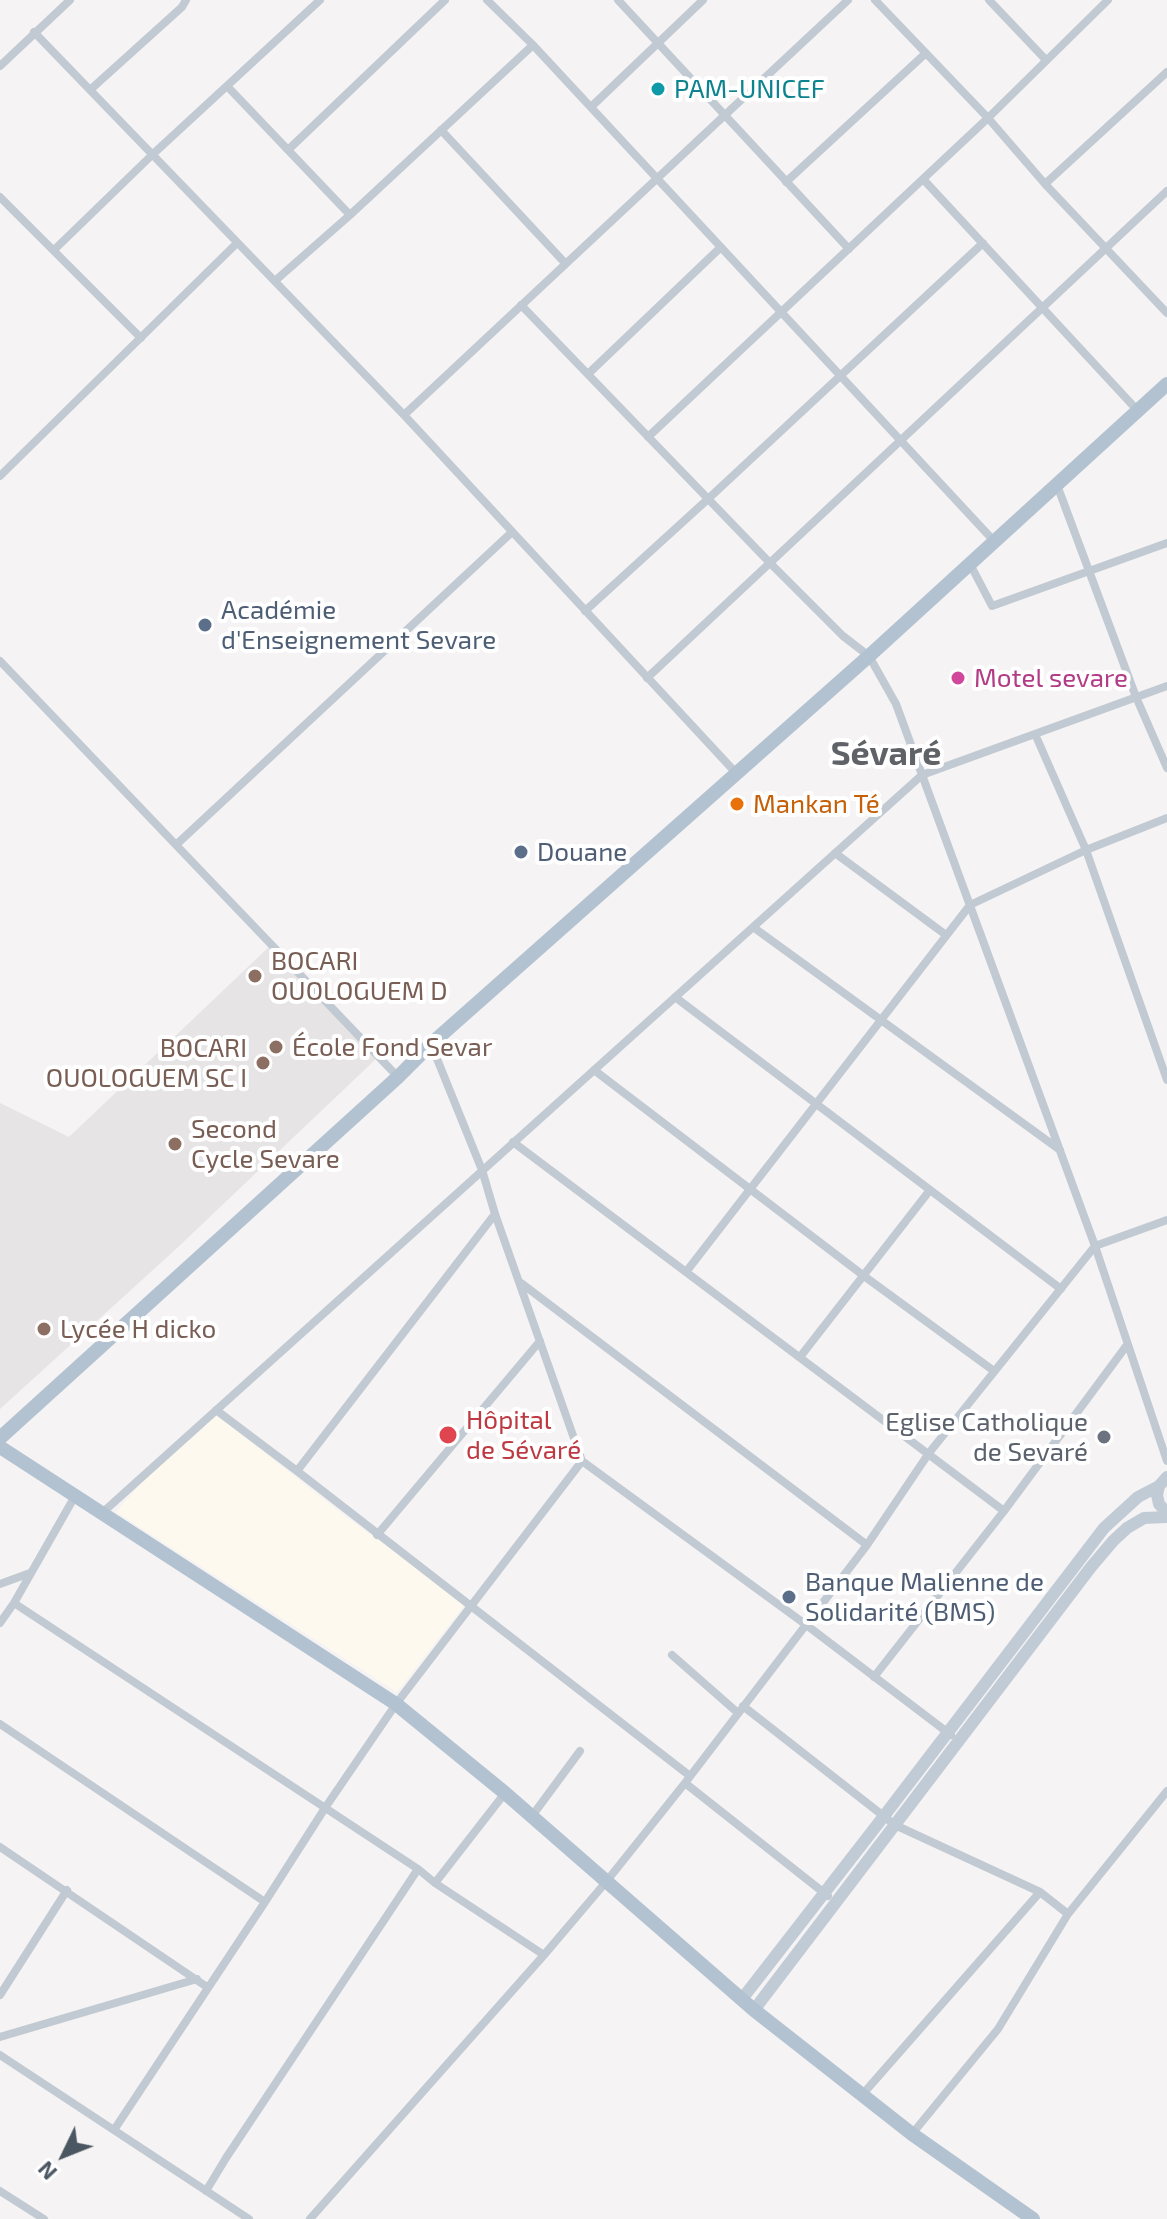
<!DOCTYPE html>
<html>
<head>
<meta charset="utf-8">
<style>
  body { margin:0 }
  #map { position:relative; width:1167px; height:2219px; overflow:hidden; background:#f5f3f3; font-family:"Exo 2",sans-serif }
  canvas { display:block }
  .north { position:absolute; left:24px; top:2115px; width:80px; height:80px; -webkit-text-stroke:6px #fff; paint-order:stroke; rotate:227deg; font-size:22px; font-weight:700; line-height:32px; text-align:center; color:#4a5661 }
  .north::after { content:''; display:block; margin:auto; width:28px; height:36px; background:#4a5661; clip-path:polygon(50% 0,100% 100%,50% 72%,0 100%) }
</style>
</head>
<body>
<div id="map">
<canvas width="1167" height="2219"></canvas>
<div class="north">N</div>
</div>
<script>
const ctx = document.querySelector('canvas').getContext('2d');
ctx.lineJoin = 'round';
function fill(path, color) { ctx.fillStyle = color; ctx.fill(path, 'evenodd'); }
const shape = rows => new Path2D(rows.map(r => 'M' + r).join(''));
function stroke(path, color, width, dash) { ctx.strokeStyle = color; ctx.lineWidth = width; ctx.lineCap = dash ? 'butt' : 'round'; ctx.setLineDash(dash || []); ctx.stroke(path); }
function drawText(font, color, halo, rows, align = 'center') {
  ctx.font = font + ' "Exo 2",sans-serif'; ctx.lineWidth = 8; ctx.setLineDash([]); ctx.textBaseline = 'middle'; ctx.strokeStyle = halo; ctx.fillStyle = color; for (const [text, x, y, turn = 0] of rows) {
    ctx.save(); ctx.translate(x, y); ctx.rotate((+turn || 0) * Math.PI / 180); ctx.textAlign = isNaN(turn) ? turn : align; if (halo) ctx.strokeText(text, 0, 0); ctx.fillText(text, 0, 0); ctx.restore();
  }
}
fill(shape([
  [214,1413,349,1519,466,1603,397,1692,116,1512,150,1473]
]), '#fdf9ef');
fill(shape([
  [271,945,378,1057,176,1249,0,1409,0,1103,69,1137]
]), '#e6e4e5');
stroke(shape([
  [487,0,533,45,994,541],
  [618,0,849,249],
  [875,0,988,118,1045,184,1167,313],
  [989,0,1046,60],
  [34,32,404,415,737,774],
  [0,66,70,0],
  [227,86,350,215],
  [90,90,182,7,186,0],
  [591,107,703,0],
  [441,130,565,263],
  [288,150,445,0],
  [923,179,1138,411],
  [786,182,926,53],
  [1045,184,1167,72],
  [0,197,141,338],
  [54,250,152,155,320,0],
  [276,280,350,215,533,45],
  [521,305,770,563,843,636,869,656,896,704,1095,1246,1167,1461],
  [588,374,721,247],
  [404,415,848,0],
  [648,437,988,118,1108,0],
  [0,476,237,243],
  [1057,485,1136,697,1167,768],
  [970,564,992,606,1167,543],
  [585,611,708,499,983,243],
  [0,661,398,1077],
  [647,678,1167,191],
  [1035,734,1086,850,1167,1080],
  [177,844,512,532],
  [835,853,946,935],
  [753,927,1060,1150],
  [675,997,1061,1289],
  [431,1044,482,1170,495,1214,582,1461,805,1624,951,1735],
  [594,1070,864,1276,994,1371],
  [513,1142,1004,1511],
  [686,1272,970,905,1086,850,1167,818],
  [521,1283,867,1545],
  [800,1357,930,1190],
  [216,1410,297,1471,690,1776],
  [297,1471,495,1214],
  [102,1513,922,775,1167,686],
  [377,1535,540,1341],
  [0,1584,30,1573],
  [14,1603,418,1869,435,1883,544,1955],
  [0,1623,14,1603,75,1496],
  [672,1655,738,1713],
  [874,1677,1004,1511,1127,1345],
  [743,1706,895,1825,1040,1892,1068,1914],
  [0,1724,265,1902],
  [685,1783,828,1896],
  [532,1816,580,1751],
  [0,1847,207,1987],
  [435,1883,505,1793],
  [0,1995,67,1890],
  [0,2037,197,1979],
  [0,2055,249,2219],
  [862,2095,1040,1892],
  [114,2130,265,1902,325,1808,396,1704,582,1461],
  [912,2134,998,2029,1068,1914,1167,1791],
  [0,2191,44,2219],
  [206,2191,226,2158,418,1869],
  [310,2219,544,1955,606,1882,685,1783,867,1545,929,1453,1095,1246,1167,1220]
]), '#c1cad2', 8);
stroke(shape([
  [1167,1477,1159,1486,1157,1495,1159,1504,1167,1513],
  [742,1999,884,1816,1104,1528,1138,1497,1159,1486],
  [754,2010,1091,1567,1113,1541,1127,1528,1144,1518,1167,1517]
]), '#c1cbd6', 12);
stroke(shape([
  [0,1438,398,1077,431,1044,869,656,1167,384],
  [0,1447,396,1704,505,1793,754,2010,912,2134,1033,2219]
]), '#b3c2d1', 14);
for (const [x, y, r, color] of [
  [658,89,8,"#0f9aa8"],
  [205,625,8,"#5c6f8a"],
  [958,678,8,"#d1479c"],
  [737,804,8,"#e8710a"],
  [521,852,8,"#5c6f8a"],
  [255,976,8,"#8d6e63"],
  [276,1047,8,"#8d6e63"],
  [263,1063,8,"#8d6e63"],
  [175,1144,8,"#8d6e63"],
  [44,1329,8,"#8d6e63"],
  [448,1435,10,"#e0444e"],
  [1104,1437,8,"#6b7280"],
  [789,1597,8,"#5c6f8a"]
]) { const dot = new Path2D(); dot.arc(x, y, r, 0, 2 * Math.PI); ctx.fillStyle = color; ctx.fill(dot); stroke(dot, '#fff', 3); }
drawText('26px', '#0d838f', '#fff', [
  ["PAM-UNICEF",674,89]
], 'left');
drawText('26px', '#4e5e75', '#fff', [
  ["Académie",221,610],
  ["d'Enseignement Sevare",221,640],
  ["Douane",537,852],
  ["Banque Malienne de",805,1582],
  ["Solidarité (BMS)",805,1612]
], 'left');
drawText('26px', '#b23c85', '#fff', [
  ["Motel sevare",974,678]
], 'left');
drawText('26px', '#c56008', '#fff', [
  ["Mankan Té",753,804]
], 'left');
drawText('26px', '#785e54', '#fff', [
  ["BOCARI",271,961],
  ["OUOLOGUEM D",271,991],
  ["École Fond Sevar",292,1047],
  ["BOCARI",247,1048,"right"],
  ["OUOLOGUEM SC I",247,1078,"right"],
  ["Second",191,1129],
  ["Cycle Sevare",191,1159],
  ["Lycée H dicko",60,1329]
], 'left');
drawText('26px', '#be3a42', '#fff', [
  ["Hôpital",466,1420],
  ["de Sévaré",466,1450]
], 'left');
drawText('26px', '#5b616d', '#fff', [
  ["Eglise Catholique",1088,1422],
  ["de Sevaré",1088,1452]
], 'right');
drawText('bold 34px', '#5f6368', '#fff', [
  ["Sévaré",886,754]
]);
</script>
</body>
</html>
